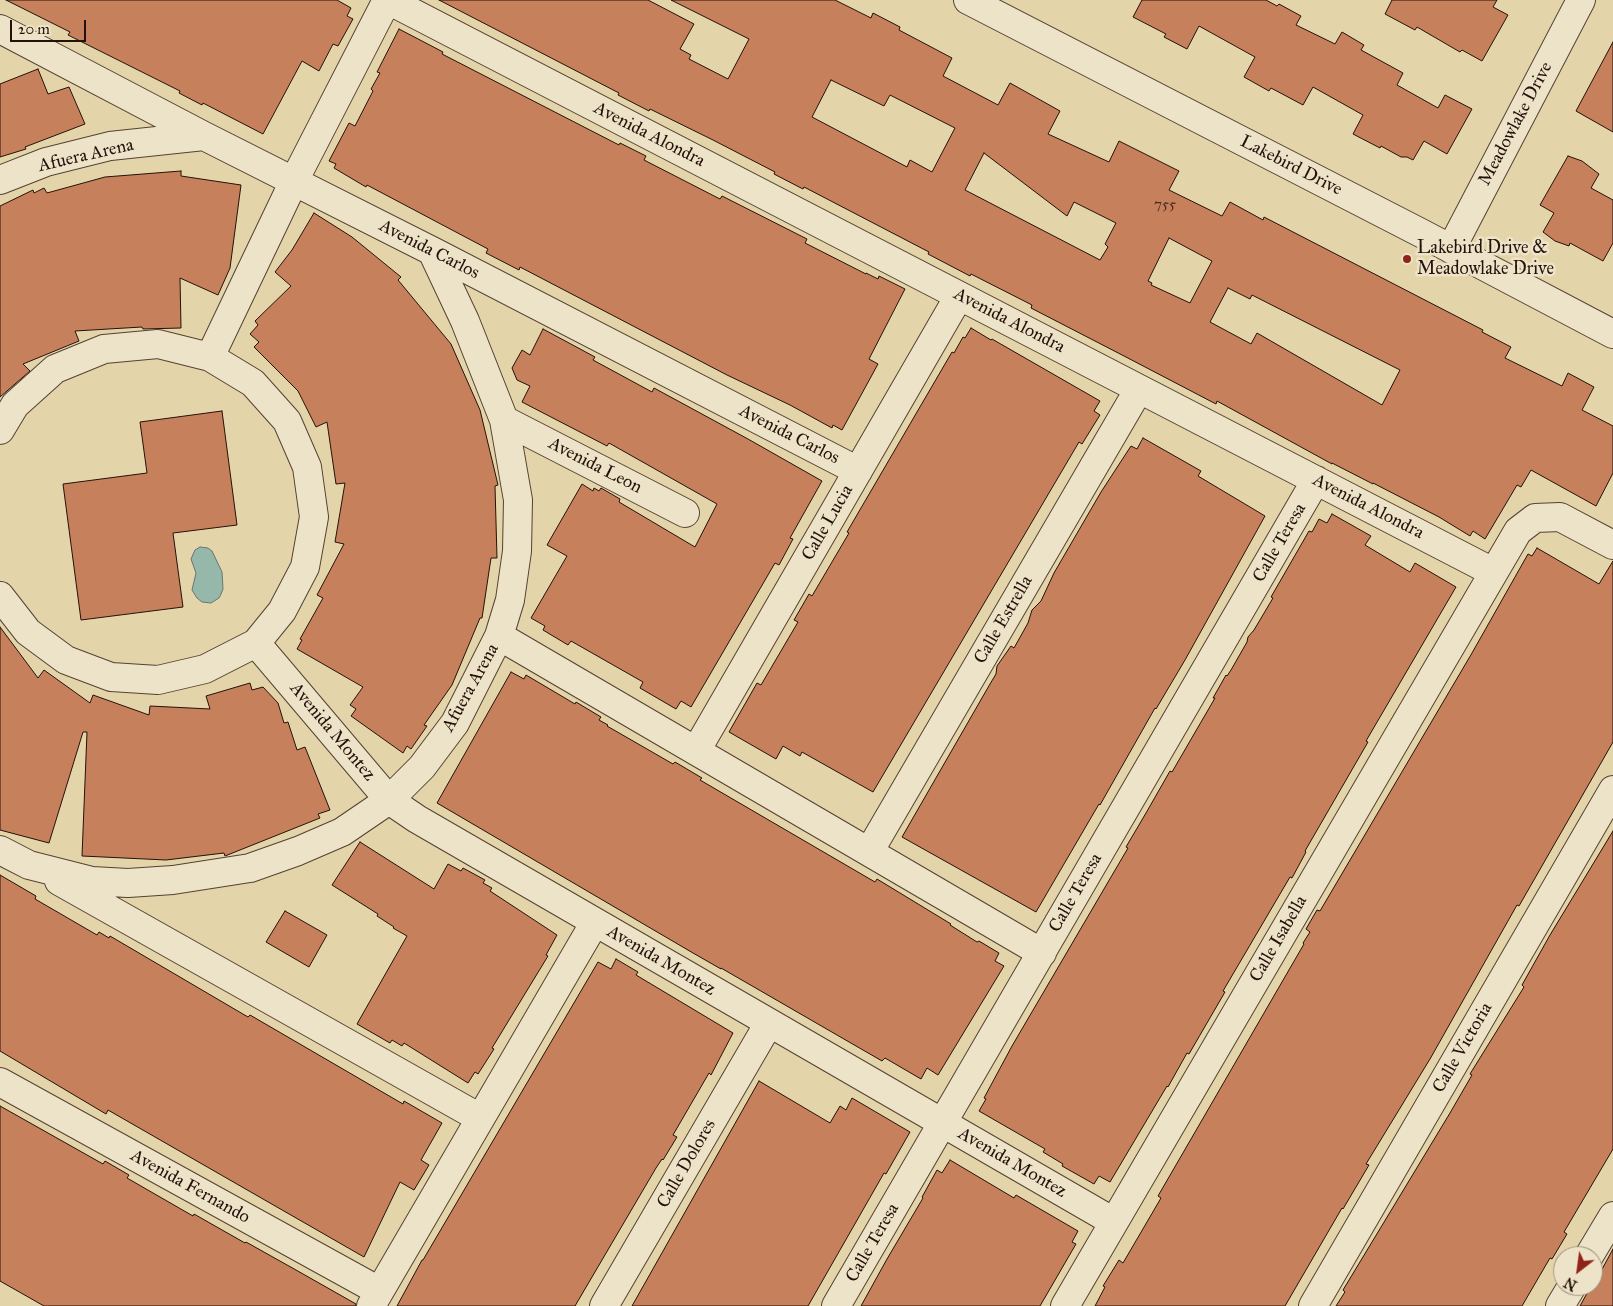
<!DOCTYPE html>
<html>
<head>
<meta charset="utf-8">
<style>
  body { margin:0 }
  #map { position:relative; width:1613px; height:1306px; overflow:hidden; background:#e4d4aa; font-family:"IM FELL Great Primer",serif }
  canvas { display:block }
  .north { position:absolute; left:1553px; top:1246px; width:50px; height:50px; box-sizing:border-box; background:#ede3c8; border:1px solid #9d8f7c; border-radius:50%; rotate:210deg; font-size:14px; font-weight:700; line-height:20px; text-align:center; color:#24110a }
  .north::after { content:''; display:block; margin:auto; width:18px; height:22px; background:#8f2418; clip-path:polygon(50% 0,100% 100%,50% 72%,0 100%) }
  .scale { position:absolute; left:10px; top:20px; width:76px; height:22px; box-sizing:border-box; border:2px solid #24110a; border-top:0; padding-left:6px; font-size:15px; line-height:18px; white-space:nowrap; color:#24110a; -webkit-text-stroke:4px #ede3c8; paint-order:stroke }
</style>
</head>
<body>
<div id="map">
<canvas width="1613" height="1306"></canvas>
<div class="north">N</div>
<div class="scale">20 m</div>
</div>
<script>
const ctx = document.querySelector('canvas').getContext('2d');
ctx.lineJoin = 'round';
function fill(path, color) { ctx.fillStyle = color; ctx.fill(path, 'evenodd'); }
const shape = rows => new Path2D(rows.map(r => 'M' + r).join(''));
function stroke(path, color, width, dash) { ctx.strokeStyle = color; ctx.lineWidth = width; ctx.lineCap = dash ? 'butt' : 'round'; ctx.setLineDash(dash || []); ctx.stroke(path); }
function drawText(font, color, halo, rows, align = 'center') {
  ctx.font = font + ' "IM FELL Great Primer",serif'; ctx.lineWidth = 5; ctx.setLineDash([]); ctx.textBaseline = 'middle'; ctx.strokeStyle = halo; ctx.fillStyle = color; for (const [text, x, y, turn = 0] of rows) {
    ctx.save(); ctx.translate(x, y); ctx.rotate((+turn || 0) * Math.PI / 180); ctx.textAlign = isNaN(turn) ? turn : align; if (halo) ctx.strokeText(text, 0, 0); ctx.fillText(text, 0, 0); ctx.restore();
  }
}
const water = shape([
  [200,547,208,548,212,551,222,572,223,589,221,594,219,598,211,603,202,602,197,598,192,590,196,573,191,559,195,550,200,547]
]);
fill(water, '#95b8ab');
stroke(water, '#68756b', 1);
const building = shape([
  [6,0,337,0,351,8,347,16,353,19,338,46,333,44,319,71,302,61,263,134,203,103,202,105,179,93,180,91,68,35,70,32,6,0],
  [439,0,648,0,694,24,680,49,691,55,689,59,728,79,749,39,671,0,835,0,871,18,873,13,900,27,899,30,952,58,943,76,998,105,1010,83,1060,111,1048,134,1109,162,1119,141,1179,171,1169,190,1222,216,1230,202,1263,220,1264,217,1483,330,1482,332,1511,347,1505,358,1562,386,1568,373,1594,387,1582,410,1613,426,1613,473,1596,506,1531,470,1521,487,1517,485,1485,539,1473,531,1470,536,1439,517,1373,483,1373,484,1332,463,1332,464,1217,401,1216,404,1124,356,1031,308,1032,305,971,274,970,276,928,254,929,252,804,187,803,189,774,174,775,172,713,140,650,109,649,111,618,95,619,93,439,0],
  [831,80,884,106,890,95,955,128,932,172,910,160,907,167,812,117,831,80],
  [984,153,1067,216,1074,202,1116,223,1105,244,1108,247,1100,260,965,190,984,153],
  [1169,238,1212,261,1190,303,1151,285,1152,283,1148,281,1169,238],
  [1228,288,1250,299,1252,295,1400,370,1382,405,1257,333,1251,344,1210,322,1228,288],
  [1142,0,1266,0,1277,6,1279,4,1301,16,1296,25,1335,44,1342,32,1364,45,1361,50,1403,73,1397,85,1438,108,1445,95,1472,109,1447,154,1424,141,1413,160,1407,157,1401,157,1381,146,1380,148,1353,134,1363,115,1313,87,1303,105,1271,88,1269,91,1244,77,1255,57,1199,26,1187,49,1164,37,1166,34,1133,17,1142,0],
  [1392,0,1497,0,1493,7,1508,15,1482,61,1462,50,1460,52,1417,27,1415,30,1385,14,1392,0],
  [399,29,443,52,442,54,619,145,620,143,646,156,644,160,720,199,722,196,807,239,805,243,866,274,866,273,878,279,879,276,905,289,869,359,878,364,842,430,833,425,832,428,790,405,727,375,520,267,519,270,486,253,488,249,367,185,366,187,334,168,336,164,329,161,349,123,355,126,373,91,371,89,380,73,377,72,399,29],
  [1613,42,1613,132,1576,111,1613,42],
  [38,69,48,94,69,87,85,124,25,147,26,149,0,157,0,84,38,69],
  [1568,156,1582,161,1599,174,1591,188,1613,200,1613,243,1603,261,1570,243,1569,246,1555,241,1543,232,1554,213,1540,205,1568,156],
  [181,171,181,176,241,185,230,268,218,295,180,278,181,328,143,329,142,327,75,331,79,341,23,364,30,371,0,397,0,206,33,190,34,193,44,188,47,193,105,177,181,171],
  [314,213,352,237,401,277,398,280,451,344,480,410,498,485,495,486,497,558,491,558,482,618,480,618,452,685,424,725,427,726,411,749,407,746,403,753,351,716,356,709,350,705,363,687,297,649,302,640,300,639,323,598,317,595,344,544,335,542,345,483,336,484,327,422,316,427,298,391,254,347,259,342,250,334,258,325,255,321,291,286,275,272,292,250,314,213],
  [971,328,991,340,992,339,1100,401,1094,411,1100,415,1082,444,1079,442,873,792,802,752,800,756,783,746,776,759,729,732,757,683,761,685,798,622,794,620,809,594,812,596,849,533,847,532,952,352,954,353,963,337,965,338,971,328],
  [543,329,595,357,593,360,652,392,654,388,748,439,822,481,790,538,793,539,779,565,775,563,691,707,681,701,676,709,640,688,643,682,571,641,568,645,543,630,545,626,531,618,567,556,547,545,582,484,593,491,594,488,599,491,601,488,620,499,619,502,695,547,717,504,609,443,607,446,522,402,530,386,517,380,512,368,522,350,530,355,543,329],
  [222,411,237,525,173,533,183,607,81,620,63,484,147,473,140,422,222,411],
  [1143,438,1201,471,1198,476,1265,516,1185,660,1156,709,1155,708,1100,805,1099,804,1036,912,902,837,990,684,996,674,997,666,1011,646,1014,648,1028,623,1032,610,1041,601,1054,573,1101,492,1131,446,1137,449,1143,438],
  [1332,514,1371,536,1365,545,1410,572,1415,563,1456,587,1366,741,1368,742,1305,851,1306,852,1292,878,1290,877,1223,991,1225,992,1189,1054,1187,1053,1168,1087,1167,1086,1110,1182,1099,1176,1094,1184,1062,1166,1063,1164,1043,1152,1045,1149,979,1111,986,1099,984,1098,1012,1046,1128,848,1126,847,1146,813,1170,771,1172,772,1215,698,1213,698,1226,675,1227,676,1231,670,1247,642,1248,637,1254,630,1273,598,1271,597,1309,531,1312,532,1319,519,1327,523,1332,514],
  [1537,548,1599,584,1613,561,1613,742,1519,906,1517,905,1430,1059,1366,1164,1369,1165,1343,1209,1342,1208,1285,1306,1095,1306,1105,1287,1103,1286,1119,1260,1123,1263,1161,1198,1158,1196,1304,944,1303,943,1310,932,1306,929,1317,910,1320,911,1472,653,1528,554,1532,556,1537,548],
  [0,627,38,678,44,670,90,703,93,695,149,715,150,706,210,709,206,696,250,683,252,690,263,687,278,703,284,723,288,722,297,750,305,747,330,810,318,814,320,818,225,856,224,853,166,860,82,856,87,732,83,732,49,843,0,830,0,627],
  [511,672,524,679,526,675,575,704,576,702,601,717,599,720,608,725,607,726,673,764,675,762,702,778,700,780,875,882,877,879,951,924,950,925,977,942,979,941,999,953,995,961,1004,966,938,1075,927,1068,921,1079,885,1058,882,1061,721,968,721,969,693,953,437,803,511,672],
  [1613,831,1613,1149,1564,1232,1567,1234,1552,1259,1550,1258,1522,1306,1336,1306,1345,1292,1343,1290,1450,1113,1472,1075,1470,1074,1524,987,1522,985,1550,935,1613,831],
  [360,842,434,889,448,864,461,871,463,868,485,880,483,883,492,888,490,891,557,935,546,955,548,956,492,1048,494,1049,478,1074,475,1072,468,1083,404,1043,402,1046,392,1040,390,1043,357,1024,407,936,393,928,394,927,377,916,378,914,332,885,360,842],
  [0,875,36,896,35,899,97,935,99,932,109,938,110,936,248,1017,250,1015,403,1104,404,1101,442,1123,421,1160,429,1165,414,1190,400,1182,364,1257,108,1110,106,1114,0,1051,0,875],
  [285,911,327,935,309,967,266,942,285,911],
  [616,959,638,972,636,975,733,1033,711,1075,709,1073,673,1135,677,1137,663,1160,662,1159,656,1168,575,1306,397,1306,422,1260,423,1260,598,962,611,969,616,959],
  [759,1081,830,1123,840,1106,846,1110,852,1098,910,1132,886,1174,884,1173,808,1306,632,1306,759,1081],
  [0,1106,103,1164,105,1161,129,1175,127,1178,193,1216,194,1214,245,1243,246,1242,296,1270,356,1304,355,1306,44,1306,0,1281,0,1106],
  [950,1160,1014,1198,1016,1195,1078,1231,1072,1242,1076,1244,1040,1306,861,1306,887,1259,923,1198,922,1197,937,1170,942,1173,950,1160],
  [1613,1249,1613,1306,1580,1306,1591,1286,1593,1286,1613,1249]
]);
fill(building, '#c6805b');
stroke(building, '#24110a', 1);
const minor = shape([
  [388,0,1493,572],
  [968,0,1421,233,1613,334],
  [0,29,204,136,432,251,858,471],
  [0,180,46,162,110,146,204,136],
  [1451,249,1581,0],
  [210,357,294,181,387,0],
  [504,420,685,513],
  [0,430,15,405,55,369,104,349,158,344,210,357,253,383,287,421,307,467,314,517,305,567,282,611,256,643,205,669,158,680,111,677,66,660,28,632,0,596],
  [499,636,1042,953],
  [256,643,389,800,417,819,1114,1222],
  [696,751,959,296],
  [0,850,29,865,92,881,128,883,173,880,250,868,298,851,342,832,389,800,422,767,455,723,499,636,510,600,517,551,518,500,504,420,465,321,432,251],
  [869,852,1139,389],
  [59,881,480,1118],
  [0,1082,379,1291],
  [1589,1256,1613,1216],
  [371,1306,595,922],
  [604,1306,769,1023],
  [836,1306,1316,480],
  [1065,1306,1518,531,1535,518,1560,517,1613,545],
  [1313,1306,1613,790],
  [1560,1306,1572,1286]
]);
stroke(minor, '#544232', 30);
stroke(minor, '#ede3c8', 28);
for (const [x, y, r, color] of [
  [1407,259,5,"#8f2418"]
]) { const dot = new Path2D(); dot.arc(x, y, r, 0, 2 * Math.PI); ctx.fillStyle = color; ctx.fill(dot); stroke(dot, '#ede3c8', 2); }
drawText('15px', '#4c2d1e', null, [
  ["755",1165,205]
]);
drawText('18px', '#24110a', '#ede3c8', [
  ["Meadowlake Drive",1516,124,-62],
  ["Avenida Alondra",649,135,27],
  ["Afuera Arena",86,156,-13],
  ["Lakebird Drive",1291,166,27],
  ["Avenida Carlos",429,250,27],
  ["Avenida Alondra",1009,321,27],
  ["Avenida Carlos",789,435,27],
  ["Avenida Leon",595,466,27],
  ["Avenida Alondra",1368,507,27],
  ["Calle Lucia",828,523,-60],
  ["Calle Teresa",1280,543,-60],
  ["Calle Estrella",1004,620,-60],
  ["Afuera Arena",471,688,-61],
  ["Avenida Montez",332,732,50],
  ["Calle Teresa",1076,893,-60],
  ["Calle Isabella",1279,939,-60],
  ["Avenida Montez",661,961,30],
  ["Calle Victoria",1463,1048,-60],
  ["Avenida Montez",1012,1163,30],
  ["Calle Dolores",687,1164,-60],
  ["Avenida Fernando",190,1187,29],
  ["Calle Teresa",873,1243,-60]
]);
drawText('18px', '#24110a', '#ede3c8', [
  ["Lakebird Drive &",1417,249],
  ["Meadowlake Drive",1417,270]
], 'left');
</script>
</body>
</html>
